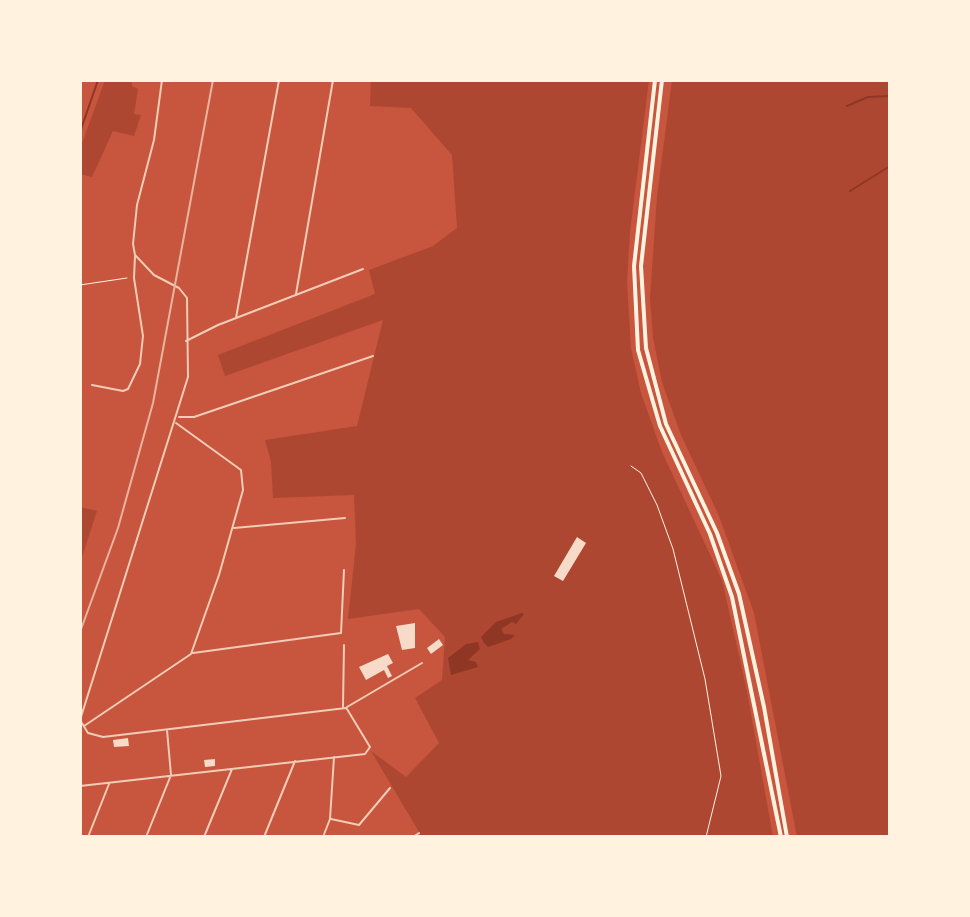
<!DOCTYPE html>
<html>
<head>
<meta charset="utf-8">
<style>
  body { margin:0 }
  #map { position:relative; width:970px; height:917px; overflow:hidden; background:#c8553d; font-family:"Asap Condensed",sans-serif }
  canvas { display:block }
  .frame { position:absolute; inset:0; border:82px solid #fff3e0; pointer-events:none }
</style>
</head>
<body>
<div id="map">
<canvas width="970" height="917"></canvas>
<div class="frame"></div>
</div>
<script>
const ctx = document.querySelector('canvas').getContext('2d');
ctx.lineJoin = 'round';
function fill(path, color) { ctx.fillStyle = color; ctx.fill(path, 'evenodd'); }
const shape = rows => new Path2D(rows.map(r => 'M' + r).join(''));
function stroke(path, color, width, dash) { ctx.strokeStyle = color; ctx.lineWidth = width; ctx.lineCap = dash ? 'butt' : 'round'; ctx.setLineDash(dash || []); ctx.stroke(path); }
fill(shape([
  [105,80,132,80,132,86,138,89,134,114,141,115,134,136,113,131,92,177,80,174,80,149],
  [371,80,649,80,630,232,627,282,631,348,641,393,662,452,722,580,747,691,773,837,422,837,371,751,406,777,439,743,415,698,442,680,445,637,419,609,348,619,356,544,354,495,273,498,271,462,265,440,357,426,383,320,225,376,218,355,375,294,369,270,433,246,457,228,452,155,411,108,370,106],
  [672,80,890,80,890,837,797,837,754,613,719,516,681,435,662,382,653,338,650,298,657,196],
  [80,507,97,511,80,563]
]), '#ae4732');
fill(shape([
  [522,613,524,614,516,624,512,622,501,629,504,634,515,635,511,639,488,647,484,643,481,637,496,622],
  [478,642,480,649,468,660,476,662,478,667,451,675,448,658,466,644]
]), '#8f3625');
stroke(shape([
  [847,106,868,97,890,96],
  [80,132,98,80],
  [850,191,890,166]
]), '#8f3625', 2);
fill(shape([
  [577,537,586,543,563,581,554,576],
  [415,623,415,648,402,650,396,626],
  [439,639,443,645,431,654,427,648],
  [388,654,393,663,387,666,392,676,388,678,384,670,366,680,359,667],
  [128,738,129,746,114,747,113,740],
  [215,759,215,766,205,767,204,760]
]), '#f7dbc8');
stroke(shape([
  [80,285,127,278],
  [631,466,641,473,657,505,673,549,705,679,721,776,706,837]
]), '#fff3e0', 1);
stroke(shape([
  [162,80,154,140,137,205,133,244,135,255,154,275,179,288,187,298,188,377,80,720,88,733,103,737,346,708],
  [296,294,333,80],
  [236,318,279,80],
  [186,341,218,325,363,269],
  [92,385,123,391,128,389,140,364,143,336,134,278,135,256],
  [179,417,194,417,373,356],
  [234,528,345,518],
  [193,653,341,633,344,570],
  [343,707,344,645],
  [347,707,422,663],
  [84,726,191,654,219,575,243,490,241,470,176,423],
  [80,786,365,754,370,747,347,709],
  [331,819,359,825,390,788],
  [88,837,109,784],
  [146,837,171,775,167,730],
  [204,837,232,769],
  [264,837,295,761],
  [323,837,330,819,334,757],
  [413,837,419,833]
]), '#f1ccb7', 2);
stroke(shape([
  [655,80,634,266,638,350,660,426,710,534,732,597,781,837],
  [662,80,641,266,646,348,666,424,717,533,739,594,764,707,787,837]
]), '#fff3e0', 4);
stroke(shape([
  [80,632,118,528,153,403,213,80]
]), '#e9b49f', 2);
</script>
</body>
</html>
